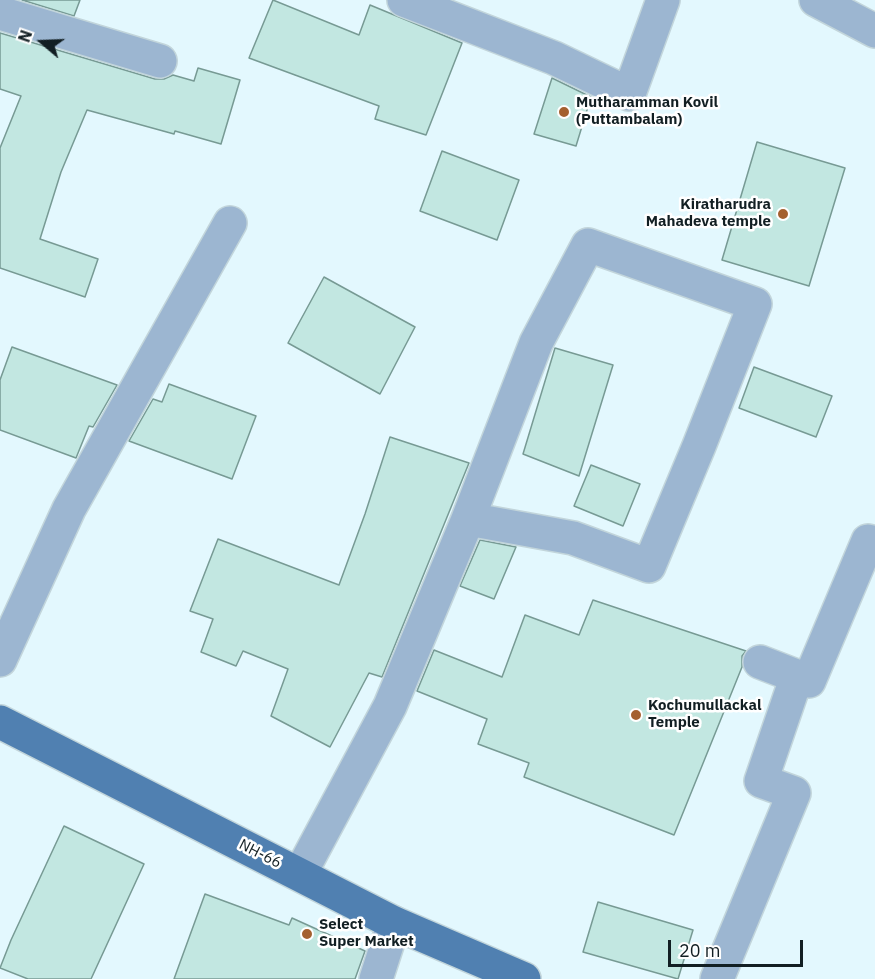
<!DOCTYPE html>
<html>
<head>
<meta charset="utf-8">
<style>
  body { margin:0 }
  #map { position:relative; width:875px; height:979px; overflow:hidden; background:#e3f8fe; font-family:"IBM Plex Sans",sans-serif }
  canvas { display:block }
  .north { position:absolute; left:12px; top:12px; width:60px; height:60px; -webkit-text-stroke:4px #fff; paint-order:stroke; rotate:289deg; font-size:16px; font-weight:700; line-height:24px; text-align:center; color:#121f23 }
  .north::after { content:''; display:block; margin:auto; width:21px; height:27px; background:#121f23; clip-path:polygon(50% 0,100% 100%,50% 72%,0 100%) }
  .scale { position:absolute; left:668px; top:940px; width:135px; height:27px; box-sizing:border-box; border:3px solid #121f23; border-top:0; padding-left:8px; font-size:18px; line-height:21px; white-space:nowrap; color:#121f23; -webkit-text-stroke:4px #fff; paint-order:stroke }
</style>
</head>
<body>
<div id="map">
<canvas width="875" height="979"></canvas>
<div class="north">N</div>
<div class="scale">20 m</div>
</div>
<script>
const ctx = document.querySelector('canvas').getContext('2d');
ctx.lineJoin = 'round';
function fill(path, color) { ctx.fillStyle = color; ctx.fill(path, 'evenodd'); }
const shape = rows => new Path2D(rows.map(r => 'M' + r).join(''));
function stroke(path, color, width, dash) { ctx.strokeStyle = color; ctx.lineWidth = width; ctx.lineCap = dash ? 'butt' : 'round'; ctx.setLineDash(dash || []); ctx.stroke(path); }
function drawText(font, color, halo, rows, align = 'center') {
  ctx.font = font + ' "IBM Plex Sans",sans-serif'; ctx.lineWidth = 5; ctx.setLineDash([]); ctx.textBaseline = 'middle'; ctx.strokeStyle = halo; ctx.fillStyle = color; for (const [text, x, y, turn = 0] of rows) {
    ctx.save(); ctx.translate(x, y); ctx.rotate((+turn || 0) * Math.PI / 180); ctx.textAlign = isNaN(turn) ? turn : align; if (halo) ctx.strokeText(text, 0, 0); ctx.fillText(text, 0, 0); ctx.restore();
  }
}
const building = shape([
  [22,0,80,0,74,16,22,0],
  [273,0,359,35,370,5,462,43,426,135,375,119,379,106,249,58,273,0],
  [0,33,155,79,164,79,173,75,194,81,198,68,240,80,221,144,175,131,174,134,87,110,61,172,40,239,98,259,85,297,0,268,0,148,21,96,0,89,0,33],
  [552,78,591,97,576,146,534,134,552,78],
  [757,142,845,168,809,286,722,260,757,142],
  [442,151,519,180,497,240,420,211,442,151],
  [324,277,415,327,380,394,288,343,324,277],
  [12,347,117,385,93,427,89,426,76,458,0,430,0,380,12,347],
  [555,348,613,365,579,476,523,454,555,348],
  [754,367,832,396,816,437,739,408,754,367],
  [169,384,256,416,232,479,129,441,153,399,162,402,169,384],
  [390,437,469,463,382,677,369,673,330,747,271,716,288,669,243,651,236,666,201,652,213,619,190,611,218,539,339,585,365,514,390,437],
  [591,465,640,484,623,526,574,506,591,465],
  [480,540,516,547,494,599,460,586,480,540],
  [593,600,746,651,742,656,742,667,674,835,524,777,529,763,478,744,487,719,417,691,434,650,502,677,525,615,579,635,593,600],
  [64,826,144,864,91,979,28,979,0,968,11,940,64,826],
  [205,894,289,925,292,918,365,951,355,979,174,979,205,894],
  [598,902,693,930,678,979,583,952,598,902]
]);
fill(building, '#c2e7e1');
stroke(building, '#779a94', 1.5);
const street = shape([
  [404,0,554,58,629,94,663,0],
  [816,0,875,31],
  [0,13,160,61],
  [0,660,69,509,230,223],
  [760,662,809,681,868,541,875,543],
  [300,874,390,706,468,519,536,343,588,245,755,304,699,446,649,566,573,538,468,519],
  [376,979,394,923],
  [717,979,794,793,761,781,797,676]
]);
const primary = shape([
  [0,722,394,923,524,979]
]);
stroke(street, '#c2d5db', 36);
stroke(primary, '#c2d5db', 36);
stroke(street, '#9cb6d1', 33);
stroke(primary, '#5080b1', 33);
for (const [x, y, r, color] of [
  [564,112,6,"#a4602f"],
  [783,214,6,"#a4602f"],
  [636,715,6,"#a4602f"],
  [307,934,6,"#a4602f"]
]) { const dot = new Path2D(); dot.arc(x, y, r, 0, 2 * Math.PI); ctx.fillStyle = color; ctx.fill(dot); stroke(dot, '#fff', 2); }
drawText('bold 15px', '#121f23', '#fff', [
  ["Mutharamman Kovil",576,103],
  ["(Puttambalam)",576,120],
  ["Kiratharudra",771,205,"right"],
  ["Mahadeva temple",771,222,"right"],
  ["Kochumullackal",648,706],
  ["Temple",648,723],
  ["Select",319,925],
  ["Super Market",319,942]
], 'left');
drawText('15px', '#121f23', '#fff', [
  ["NH-66",260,854,27]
]);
</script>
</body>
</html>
